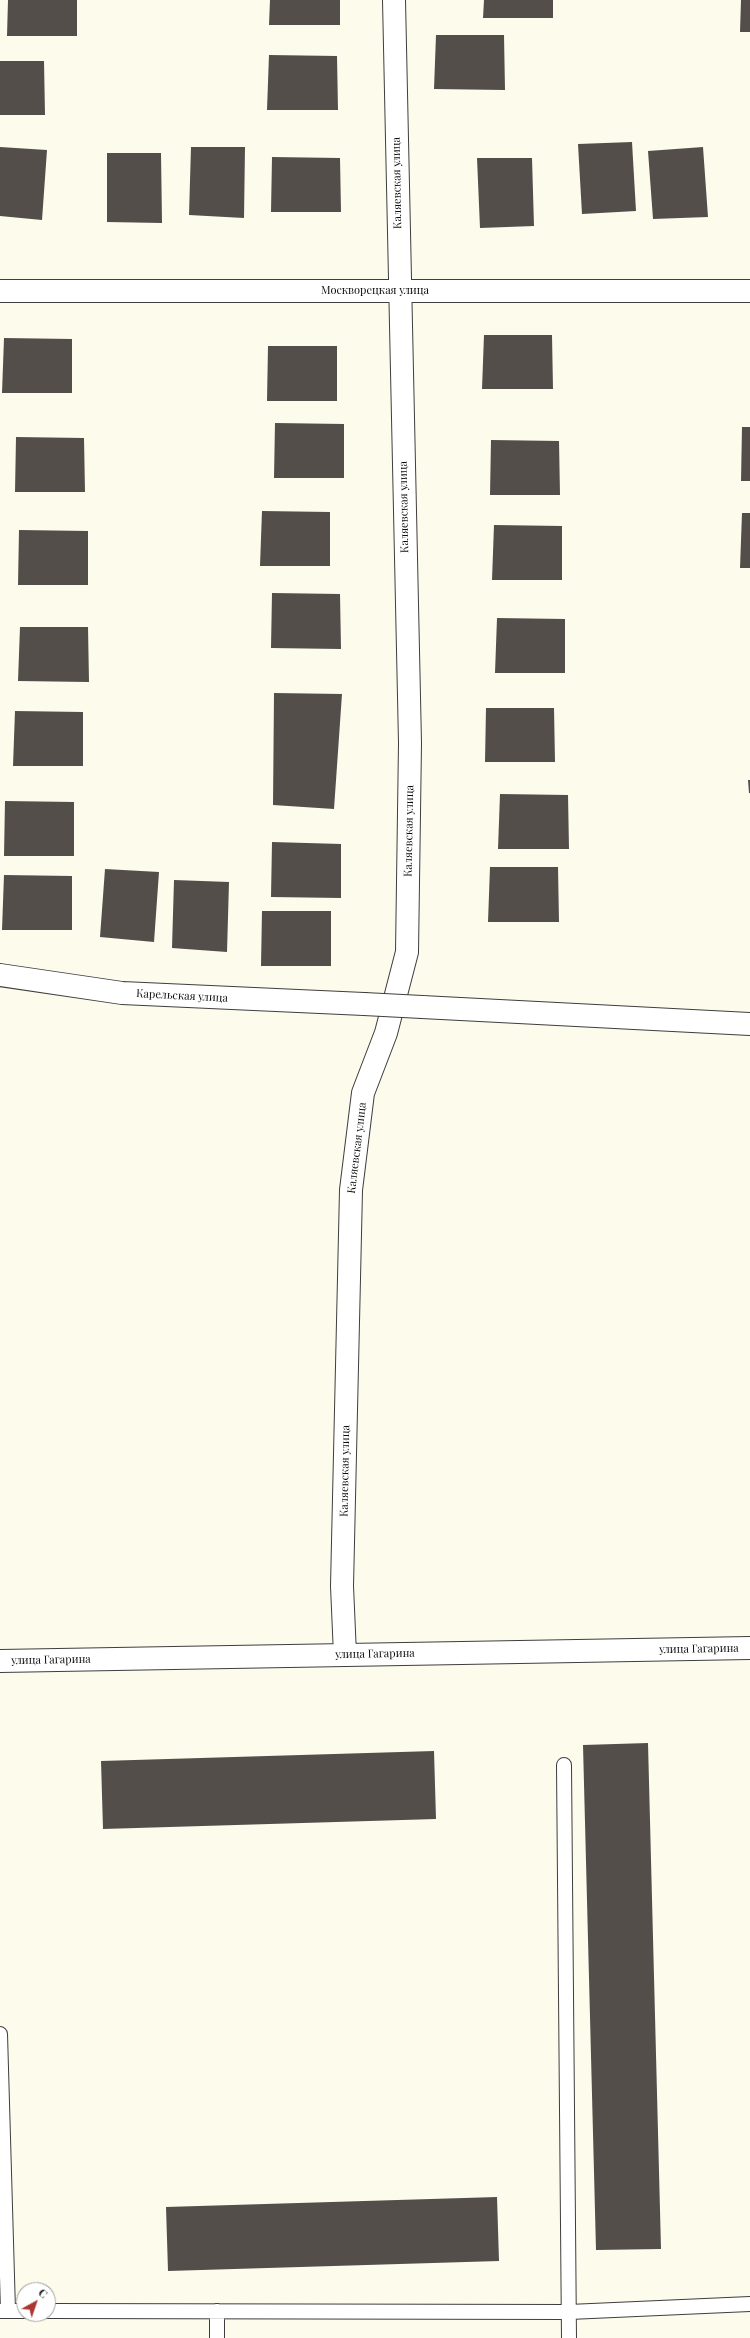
<!DOCTYPE html>
<html>
<head>
<meta charset="utf-8">
<style>
  body { margin:0 }
  #map { position:relative; width:750px; height:2338px; overflow:hidden; background:#fdfbec; font-family:"Playfair Display",serif }
  canvas { display:block }
  .north { position:absolute; left:16px; top:2282px; width:40px; height:40px; box-sizing:border-box; background:#fff; border:1px solid #9d9d9d; border-radius:50%; rotate:40deg; font-size:11px; font-weight:700; line-height:16px; text-align:center; color:#0b0b0b }
  .north::after { content:''; display:block; margin:auto; width:14px; height:18px; background:#ab3733; clip-path:polygon(50% 0,100% 100%,50% 72%,0 100%) }
</style>
</head>
<body>
<div id="map">
<canvas width="750" height="2338"></canvas>
<div class="north">С</div>
</div>
<script>
const ctx = document.querySelector('canvas').getContext('2d');
ctx.lineJoin = 'round';
function fill(path, color) { ctx.fillStyle = color; ctx.fill(path, 'evenodd'); }
const shape = rows => new Path2D(rows.map(r => 'M' + r).join(''));
function stroke(path, color, width, dash) { ctx.strokeStyle = color; ctx.lineWidth = width; ctx.lineCap = dash ? 'butt' : 'round'; ctx.setLineDash(dash || []); ctx.stroke(path); }
function drawText(font, color, halo, rows, align = 'center') {
  ctx.font = font + ' "Playfair Display",serif'; ctx.lineWidth = 4; ctx.setLineDash([]); ctx.textBaseline = 'middle'; ctx.strokeStyle = halo; ctx.fillStyle = color; for (const [text, x, y, turn = 0] of rows) {
    ctx.save(); ctx.translate(x, y); ctx.rotate((+turn || 0) * Math.PI / 180); ctx.textAlign = isNaN(turn) ? turn : align; if (halo) ctx.strokeText(text, 0, 0); ctx.fillText(text, 0, 0); ctx.restore();
  }
}
fill(shape([
  [8,0,77,0,77,36,7,36],
  [270,0,340,0,340,25,269,25],
  [484,0,553,0,553,18,483,18],
  [741,0,750,0,750,32,740,32],
  [436,35,504,35,505,90,434,89],
  [269,55,337,56,338,110,267,110],
  [0,61,44,61,45,115,0,115],
  [632,142,636,211,582,214,578,144],
  [0,147,47,150,42,220,0,216],
  [191,147,245,147,244,218,189,215],
  [703,147,708,217,653,219,648,151],
  [107,153,161,153,162,223,107,222],
  [272,157,340,158,341,212,271,212],
  [477,158,532,158,534,226,480,228],
  [484,335,552,335,553,389,482,389],
  [4,338,72,339,72,393,2,393],
  [268,346,337,346,337,401,267,401],
  [275,423,344,424,344,478,274,478],
  [742,427,750,427,750,481,741,481],
  [16,437,84,438,85,492,15,492],
  [491,440,559,441,560,495,490,495],
  [262,511,330,512,330,566,260,566],
  [742,513,750,513,750,568,740,568],
  [494,525,562,526,562,580,492,580],
  [19,530,88,531,88,585,18,585],
  [272,593,340,594,341,649,271,648],
  [497,618,565,619,565,673,495,673],
  [20,627,88,627,89,682,18,681],
  [274,693,342,694,334,809,273,805],
  [486,708,554,708,555,762,485,762],
  [15,711,83,712,83,766,13,766],
  [748,780,750,780,750,793,749,793],
  [500,794,568,795,569,849,498,849],
  [5,801,74,802,74,856,4,856],
  [272,842,341,844,341,898,271,897],
  [490,867,558,867,559,922,488,922],
  [105,869,159,872,154,942,100,937],
  [4,875,72,876,72,930,2,930],
  [174,880,229,882,227,952,172,948],
  [262,911,331,911,331,966,261,966],
  [648,1743,661,2249,596,2250,583,1745],
  [434,1751,436,1819,103,1829,101,1761],
  [497,2197,499,2261,168,2271,166,2207]
]), '#534e49');
const service = shape([
  [564,1765,569,2338],
  [0,2034,8,2311],
  [0,2311,24,2311],
  [48,2311,569,2312,750,2304],
  [217,2338,217,2311]
]);
const minor = shape([
  [0,291,750,291],
  [0,975,122,993,364,1004],
  [422,1007,750,1024],
  [345,1655,342,1586,351,1190,363,1093,386,1033,407,952,410,743,394,0],
  [0,1661,750,1648]
]);
stroke(service, '#3e3e3e', 16);
stroke(minor, '#3e3e3e', 24);
stroke(service, '#fff', 14);
stroke(minor, '#fff', 22);
const minorBridge = shape([
  [364,1004,422,1007]
]);
stroke(minorBridge, '#3e3e3e', 24, []);
stroke(minorBridge, '#fff', 22);
drawText('11px', '#0b0b0b', '#fff', [
  ["Каляевская улица",397,183,-91],
  ["Москворецкая улица",375,291],
  ["Каляевская улица",404,507,-91],
  ["Каляевская улица",409,831,-89],
  ["Карельская улица",182,996,3],
  ["Каляевская улица",357,1148,-83],
  ["Каляевская улица",345,1471,-89],
  ["улица Гагарина",699,1649,-1],
  ["улица Гагарина",375,1654,-1],
  ["улица Гагарина",51,1660,-1]
]);
</script>
</body>
</html>
